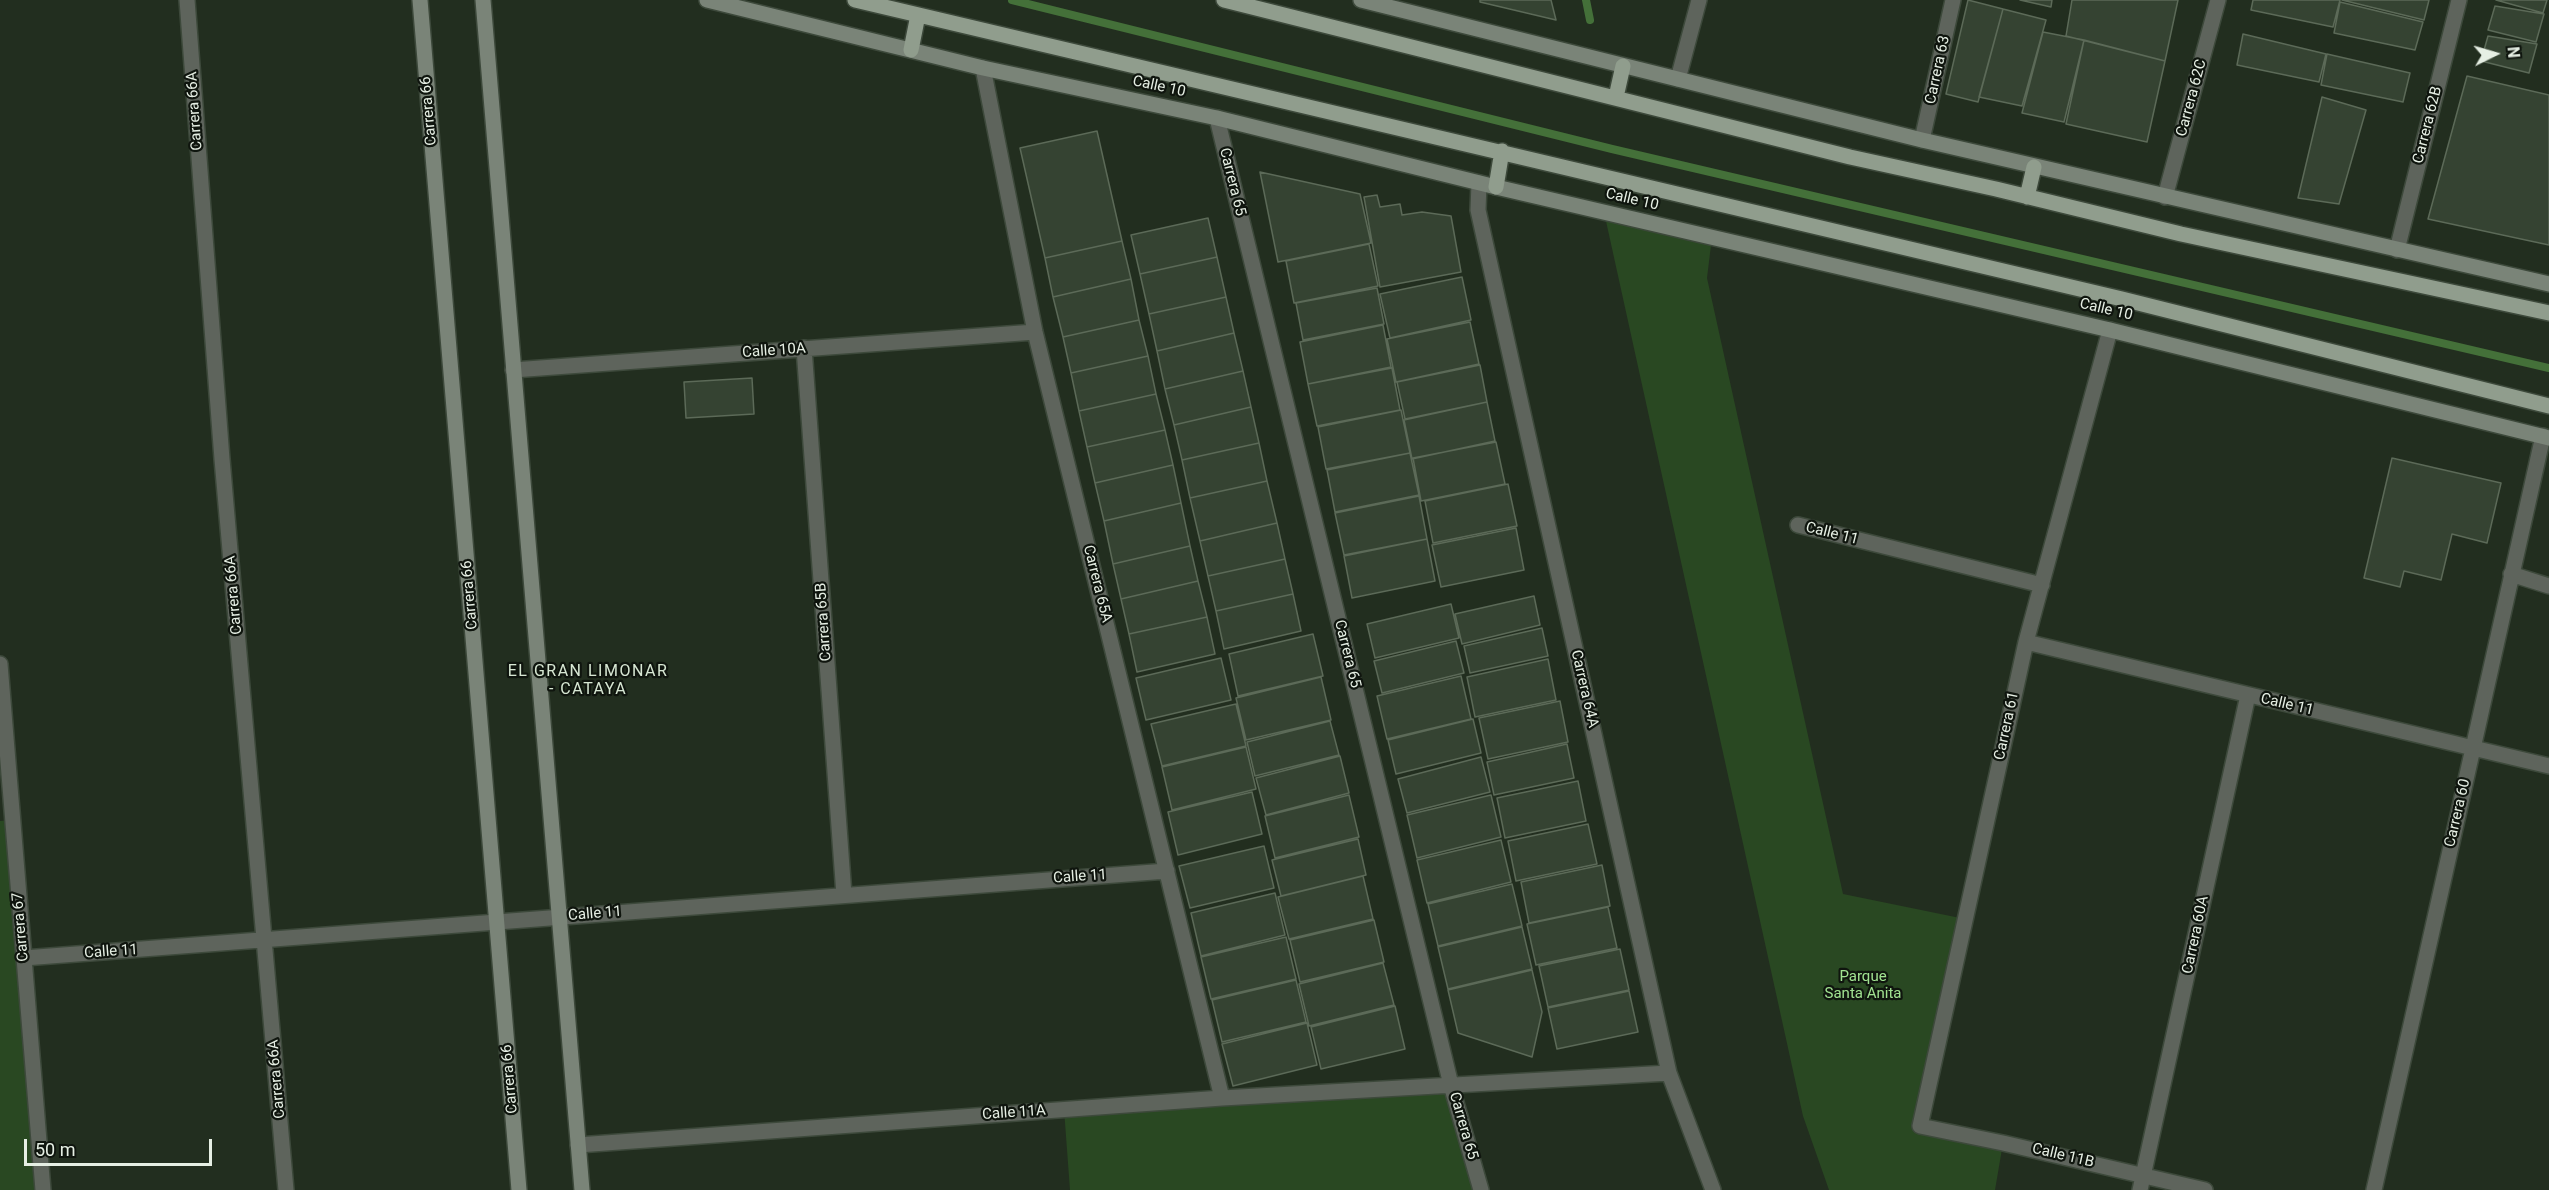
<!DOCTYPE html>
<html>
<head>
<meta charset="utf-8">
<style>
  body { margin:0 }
  #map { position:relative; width:2549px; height:1190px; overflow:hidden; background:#222e1f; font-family:Roboto,sans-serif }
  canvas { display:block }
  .north { position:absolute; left:2465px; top:24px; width:60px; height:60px; -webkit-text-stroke:4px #0f150e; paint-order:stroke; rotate:85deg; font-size:16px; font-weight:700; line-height:24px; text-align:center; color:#e6efe4 }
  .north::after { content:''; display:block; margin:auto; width:21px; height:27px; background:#e6efe4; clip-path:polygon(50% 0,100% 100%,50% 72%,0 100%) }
  .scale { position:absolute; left:24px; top:1139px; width:188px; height:27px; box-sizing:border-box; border:3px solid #e6efe4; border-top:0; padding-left:8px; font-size:18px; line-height:21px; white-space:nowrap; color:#e6efe4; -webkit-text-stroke:4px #0f150e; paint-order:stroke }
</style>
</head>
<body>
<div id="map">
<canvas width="2549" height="1190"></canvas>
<div class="north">N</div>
<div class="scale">50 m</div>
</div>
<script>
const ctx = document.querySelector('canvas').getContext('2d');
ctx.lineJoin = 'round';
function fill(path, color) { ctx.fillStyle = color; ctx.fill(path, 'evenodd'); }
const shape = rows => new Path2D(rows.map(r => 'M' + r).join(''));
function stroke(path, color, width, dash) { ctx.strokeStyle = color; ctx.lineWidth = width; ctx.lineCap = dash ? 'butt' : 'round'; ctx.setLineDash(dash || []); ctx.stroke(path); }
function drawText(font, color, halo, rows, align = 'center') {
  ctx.font = font + ' Roboto,sans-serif'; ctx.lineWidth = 4.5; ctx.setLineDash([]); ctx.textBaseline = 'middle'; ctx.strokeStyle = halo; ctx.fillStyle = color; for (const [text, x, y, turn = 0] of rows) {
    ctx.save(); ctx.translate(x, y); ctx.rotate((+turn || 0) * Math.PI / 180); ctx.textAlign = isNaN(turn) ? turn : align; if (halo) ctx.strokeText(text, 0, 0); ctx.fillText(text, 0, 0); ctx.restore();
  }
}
fill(shape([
  [1604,212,1712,237,1707,278,1843,894,1965,919,1920,1125,2003,1143,1995,1190,1829,1190,1803,1116],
  [13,820,43,1190,0,1190,0,821],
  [1451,1085,1481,1190,1070,1190,1064,1109]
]), '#294822');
stroke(shape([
  [1012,0,1612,149,2549,368],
  [1586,0,1590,20]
]), '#447039', 8);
const building = shape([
  [1480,0,1551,0,1556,20,1480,2,1480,0],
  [1968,0,2003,9,1978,102,1946,94,1968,0],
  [2020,0,2052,0,2051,7,2020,0],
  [2072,0,2178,0,2165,61,2066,36,2072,0],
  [2253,0,2340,0,2333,27,2251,10,2253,0],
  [2342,0,2429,0,2424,20,2342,0],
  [2496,0,2547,0,2543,13,2496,0],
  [2340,2,2423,22,2415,50,2334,33,2340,2],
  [2495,6,2544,14,2536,42,2488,30,2495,6],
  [2003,9,2046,20,2022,106,1979,97,2003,9],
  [2043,32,2084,40,2064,122,2022,113,2043,32],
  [2243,34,2326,54,2319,82,2237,65,2243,34],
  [2488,36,2537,44,2529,73,2481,61,2488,36],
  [2084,40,2165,61,2147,142,2066,124,2084,40],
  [2327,54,2410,73,2403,102,2321,85,2327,54],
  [2467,76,2549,95,2549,245,2428,219,2467,76],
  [2322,97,2366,110,2339,204,2298,198,2322,97],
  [1097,131,1122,241,1045,258,1020,148,1097,131],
  [1260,172,1360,194,1371,243,1278,262,1260,172],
  [1377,195,1380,207,1400,204,1402,215,1422,212,1451,216,1461,272,1380,287,1364,197,1377,195],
  [1208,218,1217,257,1140,274,1131,235,1208,218],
  [1122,241,1131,279,1053,297,1045,258,1122,241],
  [1369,244,1378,286,1294,303,1286,261,1369,244],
  [1217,257,1226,297,1149,314,1140,274,1217,257],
  [1462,277,1471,320,1390,338,1380,294,1462,277],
  [1131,279,1139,320,1063,337,1053,297,1131,279],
  [1377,288,1384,324,1303,340,1296,303,1377,288],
  [1226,297,1234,333,1157,351,1149,314,1226,297],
  [1139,320,1148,356,1071,373,1063,337,1139,320],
  [1470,322,1479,364,1396,382,1387,339,1470,322],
  [1383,325,1391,367,1308,384,1300,342,1383,325],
  [1234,333,1243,371,1165,389,1157,351,1234,333],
  [1148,356,1156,394,1079,411,1071,373,1148,356],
  [1480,365,1487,402,1405,419,1397,382,1480,365],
  [1392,368,1400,410,1317,426,1308,384,1392,368],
  [1243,371,1251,407,1174,425,1165,389,1243,371],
  [752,378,754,414,686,418,684,382,752,378],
  [1156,394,1165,430,1087,447,1079,411,1156,394],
  [1487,402,1495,441,1412,459,1404,420,1487,402],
  [1251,407,1259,443,1182,460,1174,425,1251,407],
  [1401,410,1410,453,1326,469,1318,427,1401,410],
  [1165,430,1173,465,1095,483,1087,447,1165,430],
  [1496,442,1505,484,1421,501,1413,458,1496,442],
  [1259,443,1267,481,1190,498,1182,460,1259,443],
  [1410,453,1419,495,1335,512,1327,470,1410,453],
  [2392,458,2501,483,2487,543,2452,534,2441,580,2404,571,2400,587,2364,578,2392,458],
  [1173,465,1181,503,1104,521,1095,483,1173,465],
  [1267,481,1277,523,1200,541,1190,498,1267,481],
  [1508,484,1517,526,1433,543,1425,501,1508,484],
  [1419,496,1427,539,1344,555,1335,513,1419,496],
  [1181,503,1190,546,1113,564,1104,521,1181,503],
  [1277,523,1285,559,1208,576,1200,541,1277,523],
  [1516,528,1524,570,1441,587,1432,545,1516,528],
  [1427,539,1435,581,1352,598,1344,556,1427,539],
  [1190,546,1198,581,1121,599,1113,564,1190,546],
  [1285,559,1293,594,1216,611,1208,576,1285,559],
  [1198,581,1207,617,1129,634,1121,599,1198,581],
  [1293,594,1301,631,1224,649,1216,611,1293,594],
  [1534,596,1540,625,1462,644,1455,614,1534,596],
  [1451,604,1459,638,1375,658,1367,624,1451,604],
  [1207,617,1215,654,1137,672,1129,634,1207,617],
  [1542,628,1548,656,1470,673,1464,646,1542,628],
  [1313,634,1323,676,1238,696,1229,654,1313,634],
  [1456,641,1464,673,1382,693,1374,661,1456,641],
  [1221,658,1231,700,1146,720,1136,678,1221,658],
  [1548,659,1556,700,1475,717,1467,677,1548,659],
  [1461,676,1471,719,1387,739,1377,696,1461,676],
  [1321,677,1331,720,1246,740,1236,698,1321,677],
  [1560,701,1568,742,1488,759,1479,718,1560,701],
  [1236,704,1246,746,1162,766,1151,724,1236,704],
  [1473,719,1481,753,1396,774,1388,740,1473,719],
  [1330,721,1339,755,1255,776,1247,742,1330,721],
  [1567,744,1574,778,1494,795,1487,762,1567,744],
  [1246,747,1256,789,1172,810,1162,767,1246,747],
  [1340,756,1349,793,1266,815,1256,778,1340,756],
  [1481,757,1490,792,1407,813,1398,779,1481,757],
  [1578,781,1586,821,1505,838,1497,798,1578,781],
  [1252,792,1262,834,1178,855,1168,812,1252,792],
  [1349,795,1359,837,1275,858,1265,816,1349,795],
  [1491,795,1501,837,1417,858,1407,815,1491,795],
  [1588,824,1597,864,1516,881,1508,841,1588,824],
  [1358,839,1366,875,1281,896,1272,860,1358,839],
  [1501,840,1511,882,1427,903,1417,860,1501,840],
  [1264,846,1274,888,1190,908,1179,866,1264,846],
  [1602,865,1610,906,1529,923,1521,882,1602,865],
  [1363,876,1373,919,1289,939,1278,897,1363,876],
  [1512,884,1522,926,1438,946,1428,904,1512,884],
  [1275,893,1285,935,1201,956,1191,913,1275,893],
  [1608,907,1617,948,1536,965,1527,924,1608,907],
  [1374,920,1384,962,1300,982,1290,940,1374,920],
  [1522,927,1532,969,1448,989,1438,947,1522,927],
  [1286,937,1296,979,1211,999,1201,957,1286,937],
  [1620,949,1629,990,1548,1007,1539,966,1620,949],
  [1383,963,1394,1005,1309,1026,1299,984,1383,963],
  [1532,970,1542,1012,1532,1057,1458,1033,1448,990,1532,970],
  [1296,980,1306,1022,1222,1042,1212,1000,1296,980],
  [1629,991,1638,1032,1557,1049,1548,1008,1629,991],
  [1395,1006,1405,1049,1321,1069,1311,1027,1395,1006],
  [1307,1023,1317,1065,1233,1086,1222,1044,1307,1023]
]);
fill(building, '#354332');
stroke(building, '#5c6a58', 1.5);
const street = shape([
  [187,0,222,459,286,1190],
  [983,68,1035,332,1222,1098],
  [1678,79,1699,0],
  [1217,118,1451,1085,1481,1190],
  [1922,140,1953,0],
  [1479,183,1478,210,1669,1073,1713,1190],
  [2165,197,2218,0],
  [2397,250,2459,0],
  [2110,330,2026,642,1920,1126,2003,1143,2205,1190],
  [804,348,844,895],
  [513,370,1035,332],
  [1798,525,2042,585],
  [2511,574,2549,586],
  [2026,642,2549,766],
  [0,664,43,1190],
  [24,958,1167,871],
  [578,1145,1222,1098,1669,1073],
  [2140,1190,2248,695],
  [2374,1190,2543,436]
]);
const secondary = shape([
  [420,0,519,1190],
  [483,0,582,1190],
  [707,0,983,68,1217,118,1496,187,2110,330,2549,438],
  [1361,0,1922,140,2549,284]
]);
const primary = shape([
  [855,0,2122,299,2549,406],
  [1224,0,1850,157,1996,189,2181,234,2549,313],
  [911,50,918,15],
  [1616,97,1623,66],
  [1496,187,1502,151],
  [2027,197,2034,167]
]);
stroke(street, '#3d493b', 18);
stroke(secondary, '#3d493b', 18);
stroke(primary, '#3d493b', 18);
stroke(street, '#5e645c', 15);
stroke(secondary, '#7a8478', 15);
stroke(primary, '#909d8d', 15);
drawText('15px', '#e6efe4', '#0f150e', [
  ["Carrera 63",1938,70,-78],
  ["Calle 10",1159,87,12],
  ["Carrera 62C",2192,98,-75],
  ["Carrera 66A",195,111,-94],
  ["Carrera 66",429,111,-95],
  ["Carrera 62B",2428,125,-76],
  ["Carrera 65",1232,182,76],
  ["Calle 10",1632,200,13],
  ["Calle 10",2106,310,13],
  ["Calle 10A",774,351,-4],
  ["Calle 11",1832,534,14],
  ["Carrera 65A",1097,584,76],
  ["Carrera 66A",234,595,-95],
  ["Carrera 66",470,595,-95],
  ["Carrera 65B",824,622,-94],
  ["Carrera 65",1347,654,76],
  ["Carrera 64A",1584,689,77],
  ["Calle 11",2287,705,13],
  ["Carrera 61",2007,726,-78],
  ["Carrera 60",2458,813,-77],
  ["Calle 11",1080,877,-4],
  ["Calle 11",595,914,-5],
  ["Carrera 67",21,927,-95],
  ["Carrera 60A",2196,935,-78],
  ["Calle 11",111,952,-4],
  ["Carrera 66A",277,1079,-95],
  ["Carrera 66",510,1079,-95],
  ["Calle 11A",1014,1113,-4],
  ["Carrera 65",1463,1126,74],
  ["Calle 11B",2063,1156,13]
]);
drawText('15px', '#a1e291', '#0f150e', [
  ["Parque",1863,977],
  ["Santa Anita",1863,994]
]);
ctx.letterSpacing = '1.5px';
drawText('16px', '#d7e7d3', '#0f150e', [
  ["EL GRAN LIMONAR",588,672],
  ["- CATAYA",588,690]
]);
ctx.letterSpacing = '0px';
</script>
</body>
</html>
